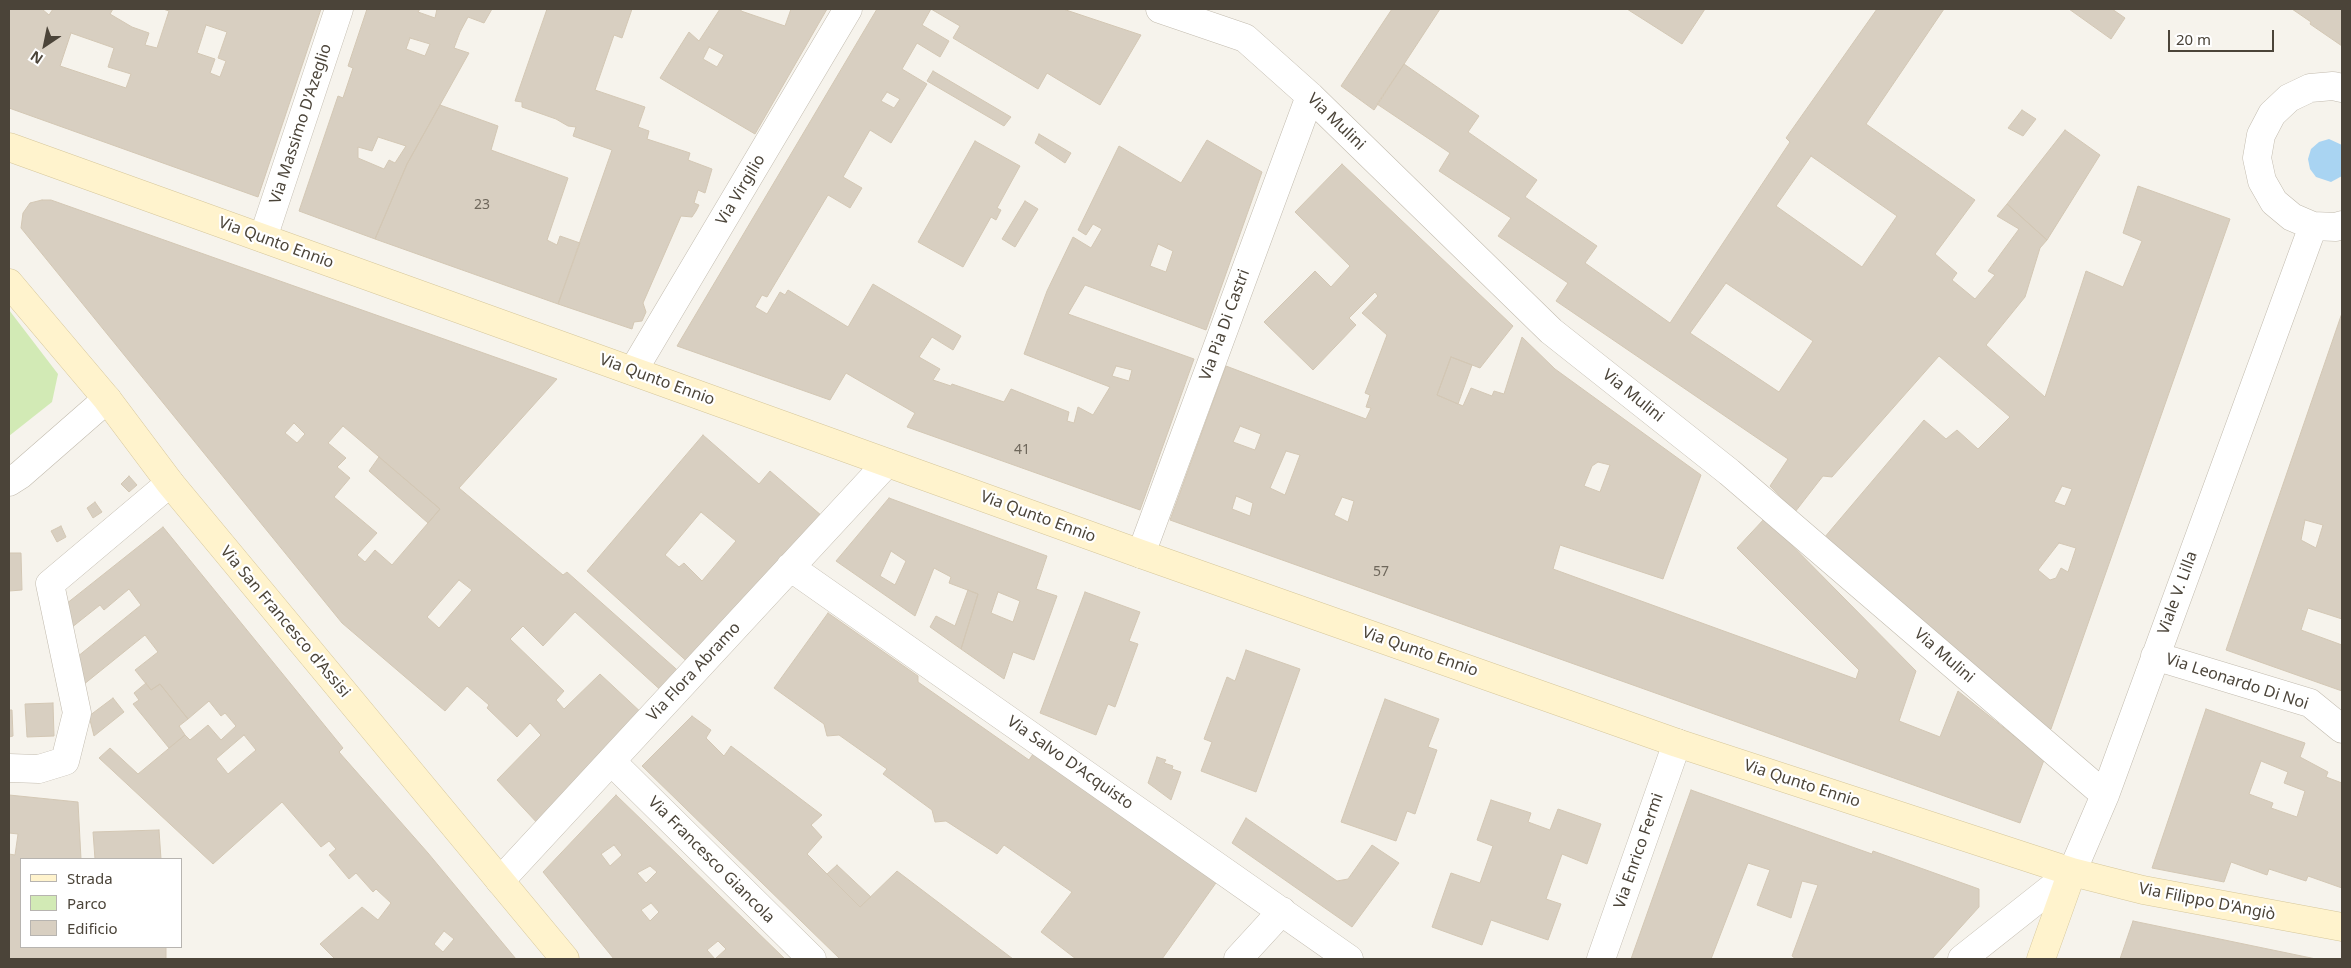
<!DOCTYPE html>
<html>
<head>
<meta charset="utf-8">
<style>
  body { margin:0 }
  #map { position:relative; width:2351px; height:968px; overflow:hidden; background:#f6f3ec; font-family:"Noto Sans",sans-serif }
  canvas { display:block }
  .frame { position:absolute; inset:0; border:10px solid #4b4439; pointer-events:none }
  .legend { position:absolute; left:20px; top:858px; width:162px; height:90px; box-sizing:border-box; background:#fff; border:1px solid #b7b4b0; margin:0; padding:6px 9px; list-style:none; font-size:15px; color:#4b4439 }
  .legend li { display:flex; align-items:center; gap:10px; height:25px }
  .legend b { width:25px; border:1px solid #b7b4b0 }
  .north { position:absolute; left:20px; top:20px; width:50px; height:50px; -webkit-text-stroke:4px #fff; paint-order:stroke; rotate:214deg; font-size:14px; font-weight:700; line-height:20px; text-align:center; color:#4b4439 }
  .north::after { content:''; display:block; margin:auto; width:18px; height:22px; background:#4b4439; clip-path:polygon(50% 0,100% 100%,50% 72%,0 100%) }
  .scale { position:absolute; left:2168px; top:30px; width:106px; height:22px; box-sizing:border-box; border:2px solid #4b4439; border-top:0; padding-left:6px; font-size:15px; line-height:18px; white-space:nowrap; color:#4b4439; -webkit-text-stroke:4px #fff; paint-order:stroke }
</style>
</head>
<body>
<div id="map">
<canvas width="2351" height="968"></canvas>
<div class="frame"></div>
<ul class="legend">
<li><b style="height:6px;background:#fff3cd"></b>Strada</li>
<li><b style="height:14px;background:#d2eab5"></b>Parco</li>
<li><b style="height:14px;background:#d8cfc1"></b>Edificio</li>
</ul>
<div class="north">N</div>
<div class="scale">20 m</div>
</div>
<script>
const ctx = document.querySelector('canvas').getContext('2d');
ctx.lineJoin = 'round';
function fill(path, color) { ctx.fillStyle = color; ctx.fill(path, 'evenodd'); }
const shape = rows => new Path2D(rows.map(r => 'M' + r).join(''));
function stroke(path, color, width, dash) { ctx.strokeStyle = color; ctx.lineWidth = width; ctx.lineCap = dash ? 'butt' : 'round'; ctx.setLineDash(dash || []); ctx.stroke(path); }
function drawText(font, color, halo, rows, align = 'center') {
  ctx.font = font + ' "Noto Sans",sans-serif'; ctx.lineWidth = 4.5; ctx.setLineDash([]); ctx.textBaseline = 'middle'; ctx.strokeStyle = halo; ctx.fillStyle = color; for (const [text, x, y, turn = 0] of rows) {
    ctx.save(); ctx.translate(x, y); ctx.rotate((+turn || 0) * Math.PI / 180); ctx.textAlign = isNaN(turn) ? turn : align; if (halo) ctx.strokeText(text, 0, 0); ctx.fillText(text, 0, 0); ctx.restore();
  }
}
fill(shape([
  [9,310,58,374,52,402,9,436]
]), '#d2eab5');
fill(shape([
  [2329,139,2342,145,2342,176,2331,182,2316,177,2310,169,2308,159,2311,149,2319,142]
]), '#a9d4f2');
const building = shape([
  [9,9,42,9,49,15,53,9,113,9,110,14,132,27,149,33,145,45,157,48,169,11,163,9,321,9,258,197,9,108,9,9],
  [206,25,227,32,218,58,226,61,220,77,210,73,215,59,197,53,206,25],
  [71,33,114,48,108,67,131,74,126,88,60,66,71,33],
  [367,9,420,9,418,12,435,18,437,9,492,9,484,23,468,17,460,32,454,48,469,53,407,164,375,239,299,211,338,96,343,98,353,68,348,66,367,9],
  [410,38,430,44,425,56,406,49,410,38],
  [378,137,406,146,395,163,389,160,384,169,358,158,358,147,372,151,378,137],
  [547,9,632,9,622,38,614,35,595,90,645,107,638,127,649,131,647,139,690,153,688,160,712,169,705,193,698,190,694,203,699,205,696,211,692,217,681,216,643,303,646,312,642,321,634,322,632,329,558,304,612,150,573,136,576,127,568,126,556,119,522,107,522,102,515,101,547,9],
  [720,9,741,9,741,11,785,26,791,9,827,9,755,134,660,78,689,32,699,41,720,9],
  [709,47,724,55,717,67,703,59,709,47],
  [877,9,931,9,922,25,949,41,940,57,917,43,902,69,927,84,891,143,870,130,843,177,862,188,850,208,828,195,767,297,762,295,755,307,767,314,780,292,785,295,788,290,848,327,873,284,961,336,953,350,932,337,919,357,940,369,933,380,951,386,952,384,1004,402,1011,389,1069,412,1067,421,1074,423,1078,407,1093,415,1110,387,1024,354,1047,291,1073,237,1091,248,1102,229,1093,224,1086,235,1078,230,1119,146,1181,183,1207,140,1262,172,1206,330,1085,285,1068,314,1194,359,1140,510,907,427,915,413,846,373,830,400,677,346,877,9],
  [887,92,900,99,894,108,881,101,887,92],
  [1158,244,1173,251,1166,272,1150,266,1158,244],
  [1116,366,1132,370,1129,381,1112,376,1116,366],
  [931,9,1063,9,1141,35,1100,105,1047,73,1038,89,953,38,960,26,931,9],
  [1392,9,1440,9,1374,110,1341,86,1392,9],
  [1627,9,1705,9,1682,44,1627,9],
  [1877,9,1944,9,1866,124,1975,200,1935,254,1957,273,1952,280,1975,299,1995,275,1988,271,2019,229,1997,216,2007,204,2047,240,2040,248,2025,297,1986,345,2045,397,2086,271,2123,287,2142,241,2123,233,2138,186,2230,219,2051,729,2049,730,1824,538,1924,420,1946,439,1957,430,1978,449,2010,417,1939,356,1832,477,1823,476,1795,512,1770,486,1788,459,1556,301,1568,283,1498,236,1511,218,1439,171,1450,153,1377,104,1404,64,1479,116,1468,132,1537,180,1525,197,1597,246,1585,263,1670,323,1790,142,1786,138,1877,9],
  [1811,156,1897,216,1862,267,1776,206,1811,156],
  [1726,283,1813,341,1779,392,1690,333,1726,283],
  [2062,486,2072,489,2065,506,2054,502,2062,486],
  [2059,543,2076,548,2068,572,2061,568,2056,578,2050,580,2038,570,2059,543],
  [2069,9,2112,9,2125,18,2111,39,2069,9],
  [2292,9,2342,9,2342,46,2310,24,2311,22,2292,9],
  [933,71,1011,117,1004,126,927,81,933,71],
  [440,105,498,126,491,150,568,178,547,240,557,245,560,236,580,243,558,304,375,239,407,164,440,105],
  [2022,110,2036,119,2023,136,2008,128,2022,110],
  [2065,130,2100,155,2047,240,2007,204,2065,130],
  [1039,134,1071,153,1065,163,1035,143,1039,134],
  [975,141,1020,166,997,208,1001,210,996,220,991,217,963,267,918,242,975,141],
  [1342,164,1513,326,1480,368,1451,357,1437,395,1463,406,1471,388,1492,396,1494,391,1504,394,1522,337,1555,369,1701,475,1663,579,1560,545,1553,569,1856,679,1859,670,1737,548,1765,518,1916,671,1899,721,1940,737,1958,691,2044,760,2020,823,1170,520,1226,366,1366,419,1371,408,1366,407,1370,395,1365,393,1387,335,1362,313,1378,296,1375,292,1349,318,1356,325,1313,370,1264,322,1315,271,1331,287,1350,266,1295,212,1342,164],
  [1240,426,1261,434,1255,450,1233,442,1240,426],
  [1286,451,1300,455,1285,495,1270,488,1286,451],
  [1598,462,1610,465,1600,492,1584,486,1592,466,1598,462],
  [1236,496,1253,503,1250,516,1232,509,1236,496],
  [1342,497,1354,501,1348,522,1334,515,1342,497],
  [42,200,51,200,557,379,459,488,563,575,567,572,684,676,666,695,575,612,543,646,523,626,510,639,564,691,556,700,564,709,600,674,645,716,540,826,497,780,541,735,530,723,517,737,487,708,489,705,467,686,445,711,342,623,21,228,23,213,30,203,42,200],
  [294,423,305,434,297,443,285,433,294,423],
  [343,426,440,509,392,565,375,550,365,562,357,555,377,533,334,497,350,478,337,467,346,458,328,443,343,426],
  [459,580,472,590,439,628,427,617,459,580],
  [1025,201,1038,209,1015,247,1002,239,1025,201],
  [2342,313,2342,619,2308,608,2301,630,2342,645,2342,691,2226,650,2342,313],
  [2305,520,2323,525,2316,548,2301,540,2305,520],
  [1451,357,1472,365,1458,404,1437,395,1451,357],
  [703,435,759,484,770,471,822,516,692,666,587,571,703,435],
  [701,512,736,541,702,581,684,563,679,567,665,555,701,512],
  [379,457,440,509,428,523,369,471,379,457],
  [129,476,137,485,129,492,121,484,129,476],
  [889,498,1047,556,1036,589,1057,596,1034,660,1013,652,1004,679,961,649,978,594,949,583,951,577,934,568,915,616,836,561,889,498],
  [891,551,906,561,895,585,880,576,891,551],
  [998,592,1020,601,1013,622,991,613,998,592],
  [95,502,102,512,93,518,87,508,95,502],
  [61,526,66,537,57,542,51,531,61,526],
  [163,527,343,748,339,752,428,853,516,959,335,959,320,944,362,907,378,920,391,903,376,889,373,892,356,873,349,879,329,855,336,849,329,841,321,847,282,802,213,864,99,758,110,748,138,774,185,735,190,740,208,725,221,740,236,726,225,713,221,716,209,701,188,719,160,684,151,690,135,670,158,652,145,635,83,685,77,657,141,605,129,589,104,610,100,605,71,628,66,604,163,527],
  [244,735,256,750,228,774,216,759,244,735],
  [444,931,454,939,443,952,434,944,444,931],
  [9,553,21,553,22,590,9,591,9,553],
  [968,590,978,594,961,649,930,627,936,616,955,626,968,590],
  [1085,592,1140,612,1129,641,1138,644,1115,707,1108,704,1096,735,1040,713,1085,592],
  [828,613,918,676,918,682,1029,760,1037,748,1223,873,1162,959,1076,959,1041,932,1072,892,1004,845,997,854,946,821,935,822,932,810,883,774,887,769,839,735,827,736,824,724,774,688,828,613],
  [1246,650,1300,669,1256,792,1201,771,1212,742,1204,739,1227,677,1235,681,1246,650],
  [146,683,151,690,160,684,188,719,179,726,185,735,169,748,133,704,139,700,134,693,146,683],
  [113,698,124,712,94,736,89,716,113,698],
  [1385,699,1439,719,1428,747,1437,750,1415,814,1407,811,1396,841,1341,822,1385,699],
  [53,703,54,736,27,737,25,704,53,703],
  [2206,709,2305,743,2300,757,2328,772,2326,777,2342,783,2342,888,2308,876,2306,881,2269,869,2267,875,2231,862,2224,882,2152,868,2206,709],
  [2261,761,2288,772,2284,783,2305,791,2297,817,2271,808,2273,803,2249,794,2261,761],
  [9,710,12,710,13,736,9,737,9,710],
  [692,716,711,730,706,738,724,756,731,746,822,815,811,825,822,837,807,854,860,907,897,871,1013,959,840,959,642,766,692,716],
  [1157,757,1166,760,1164,763,1173,766,1172,769,1181,772,1171,800,1148,783,1157,757],
  [1691,790,1872,854,1873,851,1979,889,1979,907,1932,959,1796,959,1792,956,1818,885,1802,881,1791,918,1757,905,1770,870,1748,863,1711,959,1631,959,1691,790],
  [9,795,78,802,81,859,21,859,21,947,166,947,166,959,9,959,9,854,15,855,18,834,9,833,9,795],
  [616,795,785,959,715,959,726,949,718,941,707,950,715,959,614,959,543,872,616,795],
  [614,845,622,855,610,866,601,854,614,845],
  [650,866,657,872,646,883,637,873,650,866],
  [651,903,659,912,650,921,641,910,651,903],
  [1491,800,1531,813,1528,822,1550,830,1558,809,1601,824,1587,864,1562,854,1546,899,1561,904,1548,940,1491,920,1482,945,1432,927,1451,873,1480,883,1493,846,1477,840,1491,800],
  [1246,818,1337,881,1348,879,1372,845,1399,863,1352,927,1232,843,1246,818],
  [159,830,161,859,95,859,93,832,159,830],
  [837,865,871,897,860,907,827,874,837,865],
  [2133,921,2316,959,2120,959,2133,921]
]);
fill(building, '#d8cfc1');
stroke(building, '#d3c7b4', 1);
const street = shape([
  [1160,9,1245,38,1310,96,1551,331,1729,472,2105,795],
  [2342,88,2333,86,2310,88,2289,98,2272,114,2261,135,2257,158,2262,181,2274,202,2292,217,2313,226,2336,227,2342,225],
  [263,238,339,9],
  [633,371,848,9],
  [9,482,20,475,107,399],
  [1141,554,1310,96],
  [790,567,1349,959],
  [2155,656,2310,703,2342,729],
  [611,761,812,959],
  [9,768,39,769,65,761,77,713,50,584,170,483],
  [500,881,887,463],
  [1238,959,1282,911],
  [1601,959,1677,743],
  [1962,959,2072,872,2105,795,2313,226]
]);
const secondary = shape([
  [9,147,1141,554,1677,743,2072,872,2143,890,2342,927],
  [9,283,107,399,170,483,565,959],
  [2041,959,2072,872]
]);
stroke(street, '#c2bbae', 29);
stroke(secondary, '#d6c79b', 29);
stroke(street, '#fff', 28);
stroke(secondary, '#fff3cd', 28);
drawText('14px', '#6e675b', null, [
  ["23",482,205],
  ["41",1022,450],
  ["57",1381,572]
]);
drawText('16px', '#4b4439', '#fff', [
  ["Via Mulini",1336,122,44],
  ["Via Massimo D'Azeglio",301,124,-72],
  ["Via Virgilio",741,190,-59],
  ["Via Qunto Ennio",276,243,20],
  ["Via Pia Di Castri",1225,325,-70],
  ["Via Qunto Ennio",657,380,20],
  ["Via Mulini",1633,396,39],
  ["Via Qunto Ennio",1038,517,20],
  ["Viale V. Lilla",2178,593,-70],
  ["Via San Francesco d'Assisi",285,622,50],
  ["Via Qunto Ennio",1420,652,19],
  ["Via Mulini",1944,656,41],
  ["Via Flora Abramo",694,672,-47],
  ["Via Leonardo Di Noi",2237,682,18],
  ["Via Salvo D'Acquisto",1070,763,35],
  ["Via Qunto Ennio",1802,784,18],
  ["Via Enrico Fermi",1639,851,-71],
  ["Via Francesco Giancola",711,860,45],
  ["Via Filippo D'Angiò",2207,902,11]
]);
</script>
</body>
</html>
